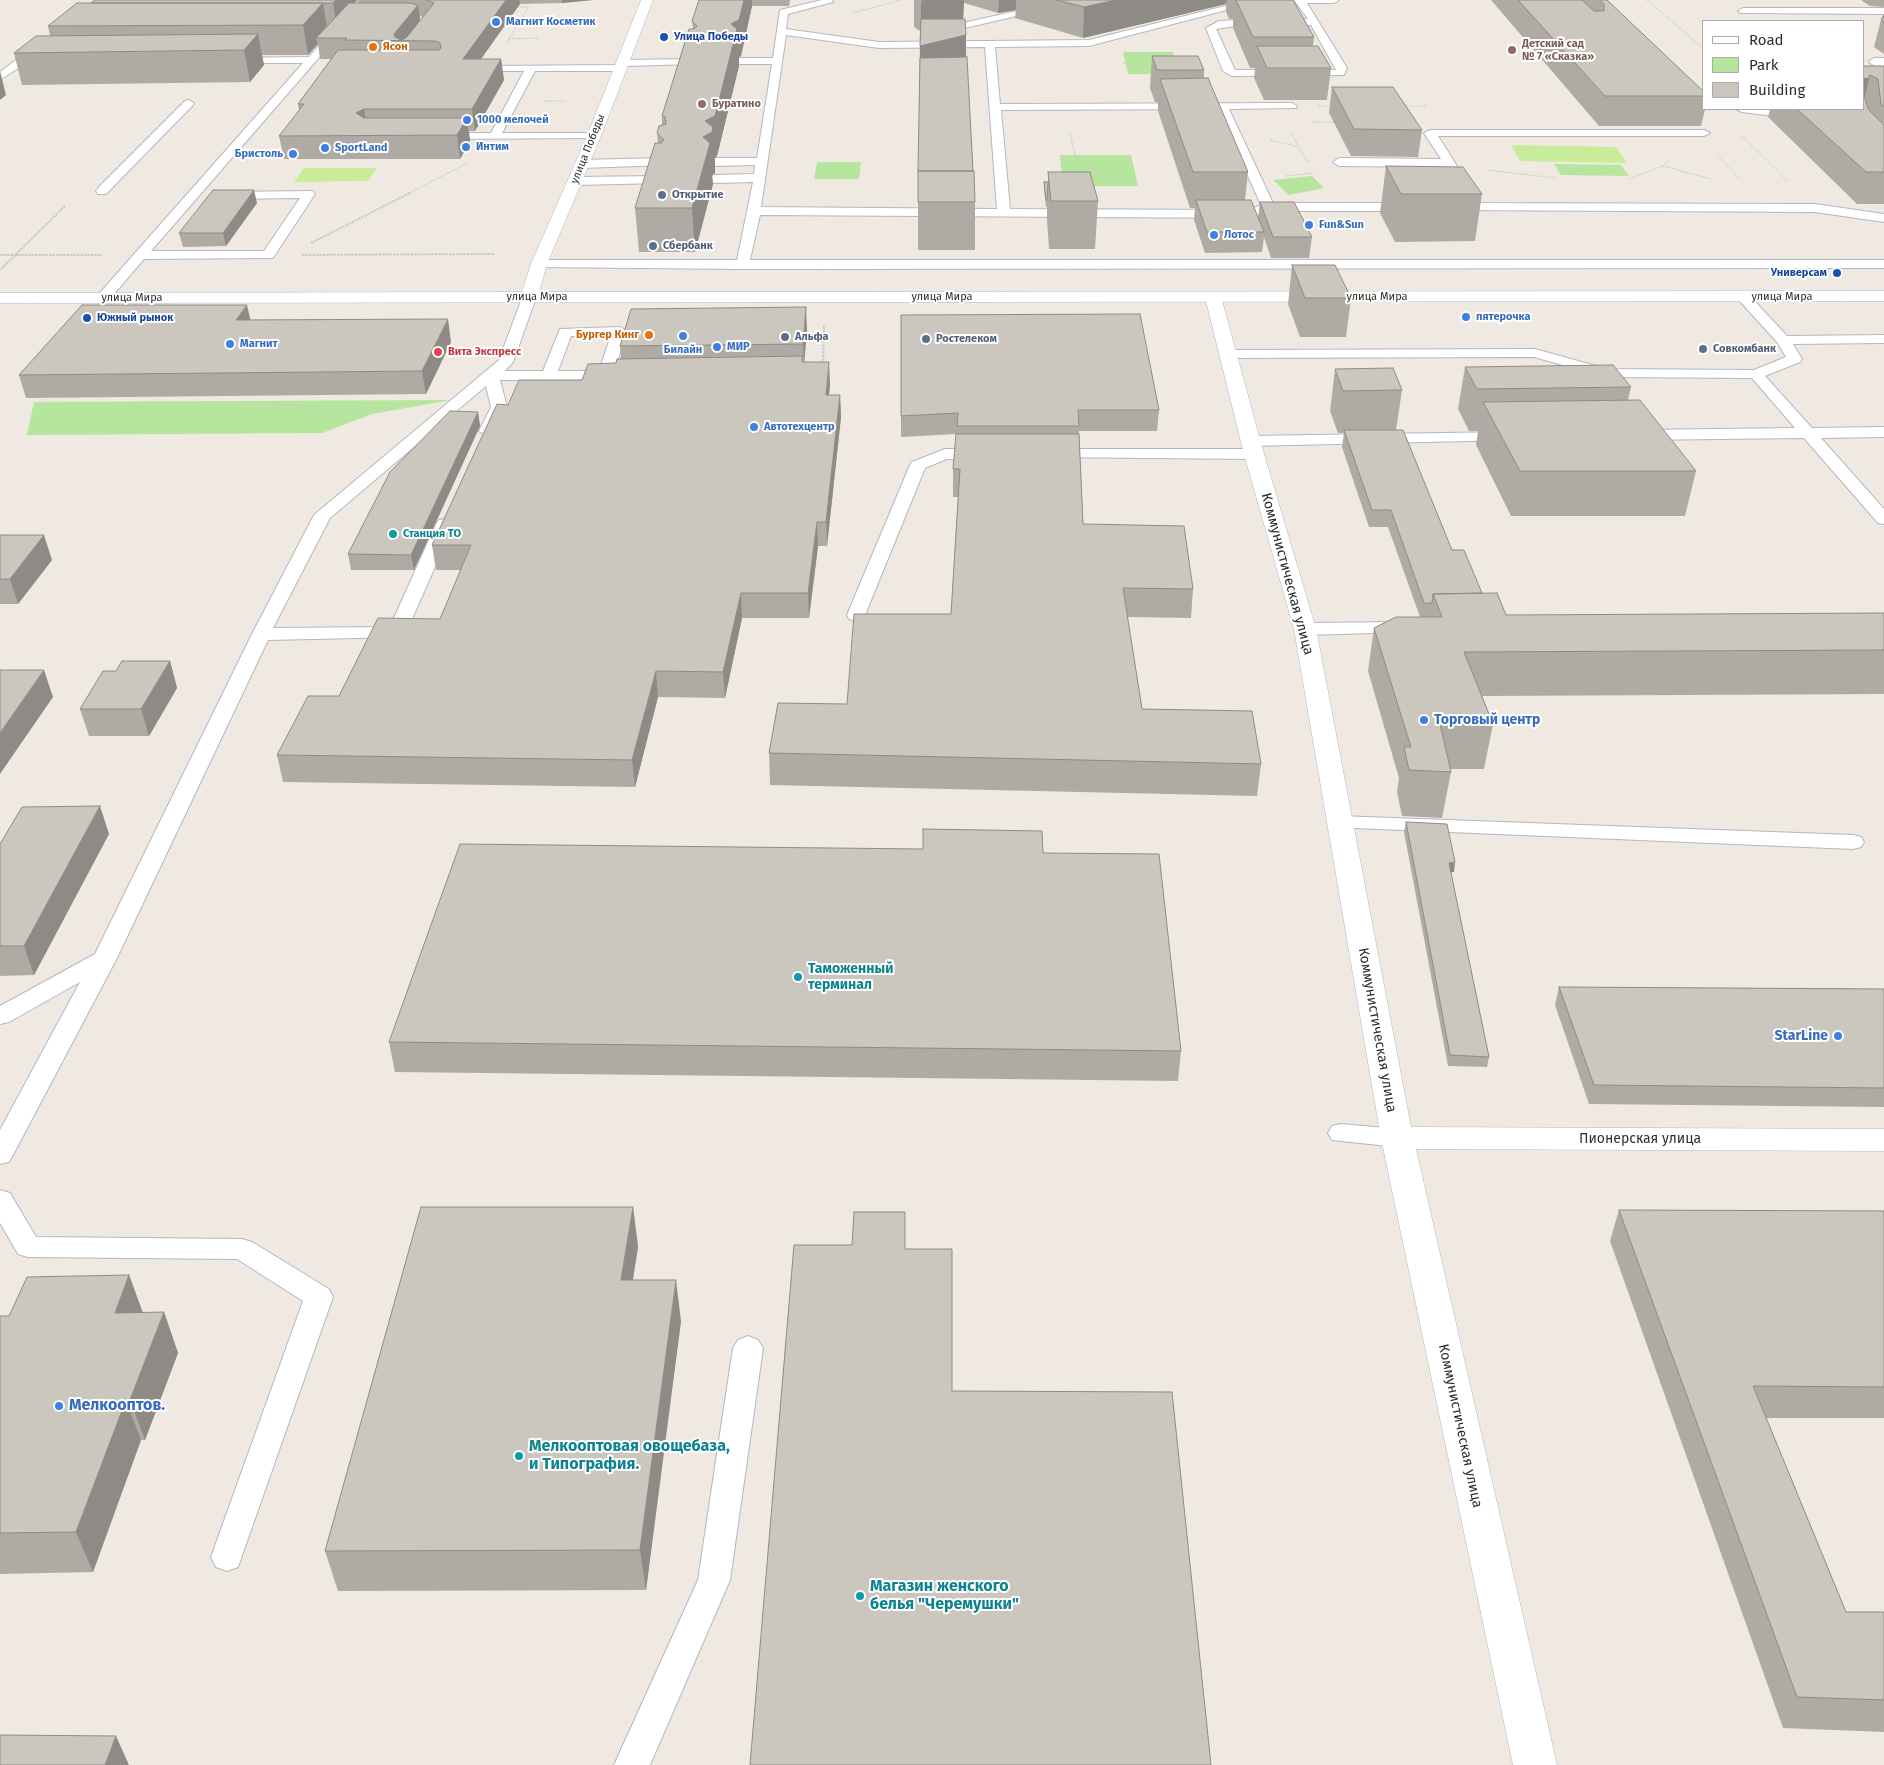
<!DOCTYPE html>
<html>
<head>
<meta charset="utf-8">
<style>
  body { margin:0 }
  #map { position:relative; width:1884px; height:1765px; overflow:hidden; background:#efe9e1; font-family:"Fira Sans",sans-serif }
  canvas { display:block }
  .legend { position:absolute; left:1702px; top:20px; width:162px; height:90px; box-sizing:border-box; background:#fff; border:1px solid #ababab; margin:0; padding:6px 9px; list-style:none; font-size:15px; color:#2e2e2e }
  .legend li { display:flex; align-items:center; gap:10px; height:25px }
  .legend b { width:25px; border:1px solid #ababab }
</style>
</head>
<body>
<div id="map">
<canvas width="1884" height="1765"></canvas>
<ul class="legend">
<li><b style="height:6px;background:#fff"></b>Road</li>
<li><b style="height:14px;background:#b6e59e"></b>Park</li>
<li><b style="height:14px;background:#cbc7bf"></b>Building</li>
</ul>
</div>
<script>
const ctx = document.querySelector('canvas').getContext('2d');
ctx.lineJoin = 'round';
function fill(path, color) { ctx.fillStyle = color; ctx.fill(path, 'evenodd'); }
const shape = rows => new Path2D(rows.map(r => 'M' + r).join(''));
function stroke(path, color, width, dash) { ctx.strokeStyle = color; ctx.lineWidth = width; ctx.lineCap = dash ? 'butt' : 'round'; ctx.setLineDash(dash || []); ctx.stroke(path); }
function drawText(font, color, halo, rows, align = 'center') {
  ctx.font = font + ' "Fira Sans",sans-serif'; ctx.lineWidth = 4; ctx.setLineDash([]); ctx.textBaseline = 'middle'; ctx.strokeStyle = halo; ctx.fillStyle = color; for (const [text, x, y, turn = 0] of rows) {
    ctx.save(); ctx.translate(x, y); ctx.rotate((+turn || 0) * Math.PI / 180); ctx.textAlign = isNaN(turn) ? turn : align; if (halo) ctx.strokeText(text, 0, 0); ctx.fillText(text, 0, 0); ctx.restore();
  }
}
fill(shape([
  [1123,52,1173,52,1180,74,1128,74],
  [1060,155,1131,155,1138,186,1063,186],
  [817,162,861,162,859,179,814,179],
  [1554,164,1621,165,1629,176,1561,175],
  [1312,176,1324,188,1289,195,1273,180],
  [451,400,372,414,322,433,27,435,34,402]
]), '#b6e59e');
fill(shape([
  [1511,145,1616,147,1627,163,1520,161],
  [304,168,377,168,368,181,294,182]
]), '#c9ec9a');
const lane = shape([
  [359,0,369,0,151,251,264,251,300,198,226,199,220,195,222,192,313,191,315,194,273,258,144,259,108,301,98,301,96,298,98,295,303,63,232,63,228,62,228,58,309,57,359,0],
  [822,0,832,0,833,2,788,14,786,29,879,42,1089,40,1249,0,1265,0,1089,46,995,47,1000,104,1292,103,1297,106,1296,108,1229,109,1273,203,1411,203,1417,207,1411,211,1269,211,1249,218,760,215,750,260,1884,260,1884,268,742,269,534,267,532,264,534,261,539,260,737,260,753,182,714,183,708,179,714,175,754,174,755,165,716,166,710,162,716,158,757,158,772,64,740,64,735,61,740,58,773,58,780,10,822,0],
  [786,35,879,48,985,47,997,209,761,207,786,35],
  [1218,109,1261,205,1248,210,1010,209,1001,110,1218,109],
  [1067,0,1085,0,935,35,930,32,935,29,1067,0],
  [1294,0,1339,0,1334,3,1307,3,1347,68,1344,75,1232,76,1223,71,1206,28,1219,21,1239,20,1242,21,1242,25,1216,29,1235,70,1336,70,1311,25,1276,26,1271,23,1276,20,1308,19,1294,0],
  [1743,8,1884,8,1884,14,1740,13,1738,11,1743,8],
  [45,58,49,59,49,63,23,65,0,80,0,72,16,60,45,58],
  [1874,58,1884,58,1884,71,1870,63,1869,61,1874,58],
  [693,59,698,62,697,64,624,66,624,70,620,71,535,71,502,133,594,133,600,136,598,138,440,139,434,136,440,133,491,133,524,71,490,71,485,68,486,66,618,65,618,61,622,60,693,59],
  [189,100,194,103,193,105,106,194,98,194,96,191,98,188,185,101,189,100],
  [1736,109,1767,109,1798,113,1804,116,1798,119,1742,112,1736,109],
  [1430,130,1704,130,1710,133,1704,136,1438,136,1474,193,1468,197,1464,196,1445,167,1339,166,1333,162,1339,158,1441,159,1424,133,1430,130],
  [663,158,667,159,667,165,582,168,576,164,582,160,663,158],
  [660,176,666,180,664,183,575,185,569,181,575,177,660,176],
  [1451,203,1815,204,1884,214,1884,222,1815,212,1447,210,1445,207,1447,204,1451,203],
  [1743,293,1748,294,1787,336,1884,335,1884,343,1793,344,1802,359,1800,362,1765,376,1812,428,1884,427,1884,437,1821,438,1884,509,1884,524,1878,523,1804,438,1636,440,1628,435,1636,430,1795,428,1752,378,1606,377,1534,357,1227,358,1220,354,1227,350,1535,349,1607,369,1754,370,1786,357,1777,342,1736,297,1743,293],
  [529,294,536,298,513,362,505,371,543,371,560,329,620,327,627,331,614,371,620,373,622,376,615,380,500,380,507,407,493,434,487,436,479,431,491,407,486,386,330,518,273,628,390,627,436,524,439,520,445,519,451,520,454,524,404,637,268,640,117,958,13,1155,9,1162,0,1164,0,1130,80,982,9,1022,0,1024,0,1006,95,954,252,634,314,515,499,360,522,298,529,294],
  [611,335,599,371,558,371,571,336,611,335],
  [1507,432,1513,434,1515,437,1513,440,1250,446,1242,441,1250,436,1507,432],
  [945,449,985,449,993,454,985,459,947,459,925,468,865,615,863,619,856,621,849,619,847,615,910,465,912,462,945,449],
  [1050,449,1254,449,1262,454,1254,459,1044,457,1042,454,1050,449],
  [1404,622,1411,624,1413,628,1411,632,1305,635,1298,633,1296,629,1298,625,1305,623,1404,622],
  [1339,816,1853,835,1861,837,1864,842,1861,847,1853,849,1331,827,1328,822,1331,817,1339,816],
  [1341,1124,1397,1129,1406,1131,1410,1138,1406,1145,1397,1147,1332,1140,1328,1133,1332,1126,1341,1124],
  [0,1190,10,1193,36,1237,242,1239,252,1242,329,1289,333,1297,238,1567,227,1571,216,1567,211,1557,303,1301,237,1259,28,1257,18,1254,0,1223,0,1190],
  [748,1336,758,1340,763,1348,730,1580,650,1765,614,1765,698,1580,733,1348,738,1340,748,1336]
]);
const street = shape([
  [1213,292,1219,293,1221,297,1264,454,1316,629,1411,1127,1884,1129,1884,1151,1416,1149,1557,1765,1513,1765,1381,1138,1294,629,1244,454,1205,297,1207,293,1213,292]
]);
const secondary = shape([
  [641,0,653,0,601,136,547,264,539,292,1884,291,1884,301,0,303,0,293,522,292,531,264,587,136,641,0]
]);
stroke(lane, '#b4b7c1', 2);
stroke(street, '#b4b7c1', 1);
stroke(secondary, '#b4b7c1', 1);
stroke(shape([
  [1647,0,1703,48],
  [853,13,901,0],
  [509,39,539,38],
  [507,42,529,7,514,7],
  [1123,63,1154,68],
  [544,101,566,101],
  [1318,106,1334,106],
  [1403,106,1426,106],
  [1312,122,1336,122],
  [1291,132,1298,146],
  [1070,134,1075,155,1117,185],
  [1742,136,1788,181],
  [1270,140,1299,147,1307,161,1312,162],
  [1718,156,1741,180],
  [1663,166,1711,179],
  [1487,170,1555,178],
  [1286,176,1314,173],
  [1629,179,1663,166,1670,160],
  [407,194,468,163]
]), '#c9c9c9', 1, [2, 1]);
stroke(shape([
  [311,243,410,193],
  [0,255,102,255],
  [302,255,495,254],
  [1,269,65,206],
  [823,364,824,325]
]), '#c9c9c9', 2, [2.5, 1]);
fill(lane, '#fff');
fill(street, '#fff');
fill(secondary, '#fff');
fill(shape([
  [95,0,357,0,355,3,358,3,358,0,593,0,562,3,520,4,481,59,501,59,504,80,475,131,469,131,470,141,460,159,284,159,279,136,299,111,298,104,331,59,320,59,318,44,308,55,262,55,264,65,250,82,22,85,14,53,50,36,48,26,91,3],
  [419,16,423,17,420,21],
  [699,0,790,0,789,6,752,6,741,56,739,57,739,66,717,156,715,158,715,173,712,175,713,184,695,252,639,252,635,208,658,143,657,133,662,125,662,116,693,29,692,21],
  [914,0,1293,0,1314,37,1313,46,1331,68,1327,100,1264,100,1254,78,1255,68,1250,68,1233,28,1233,19,1229,19,1226,12,1226,4,1083,38,1015,18,1016,10,998,13,964,3,963,19,966,35,966,57,975,202,975,250,918,250,918,202,920,31,914,27],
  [1491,0,1607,0,1703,91,1703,109,1705,109,1701,126,1599,126],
  [1861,0,1884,0,1884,7,1870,6],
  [1884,15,1884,54,1874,47,1881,20],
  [1152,56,1204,70,1204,78,1248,172,1245,200,1258,218,1260,202,1312,237,1309,258,1271,258,1264,237,1262,252,1205,253,1194,220,1195,208,1190,208,1158,111,1158,102,1155,102,1150,88],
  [1863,66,1884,66,1884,204,1857,204,1768,117,1770,109,1863,109],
  [1332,87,1422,130,1418,157,1351,156,1329,113],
  [1386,166,1482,194,1475,241,1395,242,1380,213],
  [1048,172,1098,201,1095,249,1049,249,1047,219,1047,207,1046,207,1044,189,1044,182,1048,182],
  [257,203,226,246,183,247,179,233],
  [1292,265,1351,298,1346,337,1300,337,1288,304],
  [901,315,1159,410,1157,431,1079,431,1083,524,1193,589,1191,618,1127,617,1142,709,1261,764,1257,796,770,785,769,753,847,704,951,614,958,497,953,497,953,469,956,434,901,437],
  [250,320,451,342,426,394,26,398,19,375],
  [807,329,804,362,830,384,829,395,840,395,841,417,827,546,818,546,809,618,742,618,725,698,658,697,635,787,283,782,277,755,339,696,440,619,461,570,436,570,432,545,508,405,582,380,616,363,621,359,620,346],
  [1465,367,1631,387,1628,400,1696,471,1685,516,1511,516,1476,445,1478,431,1469,431,1458,409],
  [1335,369,1402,390,1396,430,1452,550,1482,593,1506,615,1884,650,1884,694,1482,696,1493,724,1484,769,1450,769,1451,772,1442,818,1402,816,1397,792,1399,778,1368,671,1374,628,1420,617,1388,527,1369,527,1342,447,1344,433,1338,433,1330,411],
  [478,412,480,426,414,570,351,570,348,554],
  [0,535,52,560,18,604,0,604],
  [170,661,177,688,149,736,89,736,80,709,116,671],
  [1406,822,1454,872,1450,872,1489,1057,1487,1067,1448,1066,1404,832],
  [109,834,34,975,0,976,0,844],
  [1043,853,1181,1051,1178,1081,395,1072,389,1042],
  [1559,987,1884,989,1884,1107,1589,1104,1555,1005],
  [633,1207,638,1247,633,1280,681,1321,646,1590,338,1591,325,1551],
  [1619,1210,1884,1211,1884,1418,1766,1418,1846,1612,1884,1612,1884,1732,1783,1728,1610,1241],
  [129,1275,143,1313,164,1312,178,1353,145,1440,141,1440,93,1572,0,1574,0,1316,9,1316]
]), '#afaba4');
fill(shape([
  [336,0,357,0,336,23,333,3],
  [506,0,519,0,520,4,466,80,463,59],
  [562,0,593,0,562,3],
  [744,0,752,0,752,6,741,56,739,57,739,66,717,156,715,158,715,173,712,175,713,184,695,252,692,208,705,121,731,24],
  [924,0,964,0,963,21,921,31,921,1],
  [999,0,1016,0,1016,10,998,13],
  [1116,0,1227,0,1226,4,1083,38,1084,7],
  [323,3,328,33,316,38,318,44,308,55,303,25],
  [418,5,421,25,408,41,395,41,394,34],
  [258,34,264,65,250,82,244,50],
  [966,35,966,66,920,77,920,46],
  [501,59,504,80,475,131,472,109],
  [0,71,6,95,0,100],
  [1870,75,1863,104,1863,79],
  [364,109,368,131,356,113],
  [467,118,470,141,460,159,457,135],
  [254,190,257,203,226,246,223,233],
  [247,305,252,327,236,320],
  [806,307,807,329,804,366,803,344],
  [448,319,451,342,426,394,422,371],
  [829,362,830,384,827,417,826,395],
  [840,395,841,417,827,546,826,522],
  [478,412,480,426,414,570,411,555],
  [817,522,818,546,809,618,808,593],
  [44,535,52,560,18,604,10,579],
  [741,593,742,618,725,698,723,672],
  [170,661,177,688,149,736,141,709],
  [44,670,53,697,0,774,0,733],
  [656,671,658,697,635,787,632,760],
  [100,806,109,834,34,975,24,946],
  [1455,862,1454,872,1447,873,1449,863],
  [633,1207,638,1247,626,1321,621,1280],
  [129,1275,144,1316,115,1313],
  [676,1280,681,1321,646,1590,640,1550],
  [164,1312,178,1353,145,1440,130,1400],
  [126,1400,141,1440,93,1572,76,1532],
  [116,1736,129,1765,105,1765]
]), '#8e8b86');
const building = shape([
  [95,0,336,0,333,3,91,3,95,0],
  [427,0,506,0,463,59,501,59,472,109,364,109,356,113,364,118,467,118,457,135,279,136,304,104,298,104,338,50,439,50,441,48,440,43,435,41,345,40,347,38,316,38,349,3,409,3,418,5,394,34,395,37,401,40,406,38,434,3,427,0],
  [699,0,744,0,739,20,731,24,737,29,715,116,705,121,713,127,712,132,703,137,710,143,692,208,635,208,655,143,661,143,664,140,657,133,659,126,666,124,665,117,662,116,689,29,694,29,697,26,692,21,699,0],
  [1057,0,1116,0,1084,7,1057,0],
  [1236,0,1293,0,1314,37,1253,37,1236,0],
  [1518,0,1582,0,1594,11,1604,11,1604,4,1599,0,1607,0,1703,91,1703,96,1605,96,1518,0],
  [77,3,323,3,303,25,48,26,77,3],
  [1884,15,1884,22,1881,20,1884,15],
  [921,19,965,19,966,35,920,46,921,19],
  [258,34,244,50,14,53,36,36,258,34],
  [1257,46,1318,46,1331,68,1267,68,1257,46],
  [1152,56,1198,56,1204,70,1157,70,1152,56],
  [967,57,973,171,918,171,920,58,967,57],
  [1863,66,1884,66,1884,107,1881,104,1878,79,1870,75,1869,78,1863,79,1864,88,1863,88,1863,66],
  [1208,78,1248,172,1193,172,1160,79,1208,78],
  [1332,87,1393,87,1422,130,1354,129,1332,87],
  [1863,98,1865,98,1868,109,1884,125,1884,172,1866,172,1797,109,1863,109,1863,98],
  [1386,166,1463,167,1482,194,1401,194,1386,166],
  [918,171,974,171,975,202,918,202,918,171],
  [1048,172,1090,172,1098,201,1051,201,1048,172],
  [1044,182,1048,182,1047,200,1046,200,1044,182],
  [213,190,254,190,223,233,179,233,213,190],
  [1196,200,1251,200,1264,232,1207,232,1196,200],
  [1260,202,1294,202,1312,237,1273,237,1260,202],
  [1292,265,1335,265,1351,298,1305,298,1292,265],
  [82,305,247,305,236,320,448,319,422,371,19,375,82,305],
  [806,307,803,344,620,346,631,309,806,307],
  [1140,314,1159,410,1078,410,1079,426,957,426,958,413,901,416,901,315,1140,314],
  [802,356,802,362,829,362,826,395,840,395,826,522,817,522,808,593,741,593,723,672,656,671,632,760,277,755,308,696,339,696,378,618,440,619,471,545,432,545,497,404,508,405,519,380,582,380,588,364,616,363,617,359,802,356],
  [1613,365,1631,387,1477,389,1465,367,1613,365],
  [1393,368,1402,390,1343,391,1335,369,1393,368],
  [1640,400,1696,471,1520,471,1483,402,1640,400],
  [450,411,478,412,411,555,348,554,390,472,450,411],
  [1344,430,1403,430,1452,550,1464,550,1482,593,1433,594,1432,603,1424,603,1391,510,1372,510,1344,430],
  [956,434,1079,434,1083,524,1184,526,1193,589,1123,588,1142,709,1252,711,1261,764,769,753,778,703,847,704,854,614,951,614,960,469,953,469,956,434],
  [0,535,44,535,10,579,0,579,0,535],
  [1497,593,1506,615,1884,613,1884,650,1464,652,1493,724,1440,724,1451,772,1409,770,1404,747,1411,747,1374,628,1396,617,1442,617,1433,594,1497,593],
  [122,661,170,661,141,709,80,709,103,671,116,671,122,661],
  [0,670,44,670,0,733,0,670],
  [100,806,24,946,0,946,0,844,22,807,100,806],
  [1406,822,1447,824,1455,862,1449,863,1489,1057,1450,1055,1406,822],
  [923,829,1042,831,1043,853,1159,854,1181,1051,389,1042,460,844,923,849,923,829],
  [1559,987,1884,989,1884,1088,1594,1085,1559,987],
  [421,1207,633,1207,621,1280,676,1280,640,1550,325,1551,421,1207],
  [1619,1210,1884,1211,1884,1387,1753,1386,1846,1612,1884,1612,1884,1700,1797,1697,1619,1210],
  [854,1212,905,1212,905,1249,952,1249,952,1391,1172,1392,1211,1765,750,1765,794,1245,852,1245,854,1212],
  [129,1275,115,1313,164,1312,130,1400,126,1400,76,1532,0,1533,0,1316,9,1316,27,1277,129,1275],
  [0,1735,116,1736,105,1765,0,1765,0,1735]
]);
fill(building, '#cbc7bf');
stroke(building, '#8e8b86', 1);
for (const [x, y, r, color] of [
  [496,22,5,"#3f7fe0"],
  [664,37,5,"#1a4fb4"],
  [373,47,5,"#e8710a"],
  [1512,50,5,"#8d6e63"],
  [702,104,5,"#8d6e63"],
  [467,120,5,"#3f7fe0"],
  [466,147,5,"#3f7fe0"],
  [325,148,5,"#3f7fe0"],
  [293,154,5,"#3f7fe0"],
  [662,195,5,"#5c6f8a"],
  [1309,225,5,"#3f7fe0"],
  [1214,235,5,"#3f7fe0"],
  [653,246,5,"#5c6f8a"],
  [1837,273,5,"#1a4fb4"],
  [1466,317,5,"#3f7fe0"],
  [87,318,5,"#1a4fb4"],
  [649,335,5,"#e8710a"],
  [683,336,5,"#3f7fe0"],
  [785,337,5,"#5c6f8a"],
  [926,339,5,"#5c6f8a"],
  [230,344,5,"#3f7fe0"],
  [717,347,5,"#3f7fe0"],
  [1703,349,5,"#5c6f8a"],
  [438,352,5,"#e0444e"],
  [754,427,5,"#3f7fe0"],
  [393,534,5,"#0f9aa8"],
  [1424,720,5,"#3f7fe0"],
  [798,977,5,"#0f9aa8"],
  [1838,1036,5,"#3f7fe0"],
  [59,1406,5,"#3f7fe0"],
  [519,1456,5,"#0f9aa8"],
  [860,1596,5,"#0f9aa8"]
]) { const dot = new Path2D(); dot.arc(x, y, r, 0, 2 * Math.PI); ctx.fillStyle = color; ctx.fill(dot); stroke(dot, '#fff', 2); }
drawText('bold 11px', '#366cbe', '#fff', [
  ["Магнит Косметик",506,22],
  ["1000 мелочей",477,120],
  ["Интим",476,147],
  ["SportLand",335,148],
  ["Бристоль",283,154,"right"],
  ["Fun&Sun",1319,225],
  ["Лотос",1224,235],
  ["пятерочка",1476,317],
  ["Магнит",240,344],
  ["МИР",727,347],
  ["Билайн",683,350,"center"],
  ["Автотехцентр",764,427]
], 'left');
drawText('bold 11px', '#164399', '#fff', [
  ["Улица Победы",674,37],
  ["Универсам",1827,273,"right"],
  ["Южный рынок",97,318]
], 'left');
drawText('bold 11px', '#785e54', '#fff', [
  ["Детский сад",1522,44],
  ["№ 7 «Сказка»",1522,57],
  ["Буратино",712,104]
], 'left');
drawText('bold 11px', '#c56008', '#fff', [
  ["Ясон",383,47],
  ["Бургер Кинг",639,335,"right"]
], 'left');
drawText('11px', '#2e2e2e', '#fff', [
  ["улица Победы",588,149,-68],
  ["улица Мира",537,297],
  ["улица Мира",942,297],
  ["улица Мира",1377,297],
  ["улица Мира",1782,297],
  ["улица Мира",132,298]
]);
drawText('bold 11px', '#4e5e75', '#fff', [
  ["Открытие",672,195],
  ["Сбербанк",663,246],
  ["Альфа",795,337],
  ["Ростелеком",936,339],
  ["Совкомбанк",1713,349]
], 'left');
drawText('bold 11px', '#be3a42', '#fff', [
  ["Вита Экспресс",448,352]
], 'left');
drawText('bold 11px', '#0d838f', '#fff', [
  ["Станция ТО",403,534]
], 'left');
drawText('14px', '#2e2e2e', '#fff', [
  ["Коммунистическая улица",1287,574,75],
  ["Коммунистическая улица",1377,1030,80],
  ["Пионерская улица",1640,1139],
  ["Коммунистическая улица",1460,1426,78]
]);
drawText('bold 14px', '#366cbe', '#fff', [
  ["Торговый центр",1434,720],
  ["StarLine",1828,1036,"right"]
], 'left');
drawText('bold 14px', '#0d838f', '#fff', [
  ["Таможенный",808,969],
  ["терминал",808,985]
], 'left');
drawText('bold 16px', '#366cbe', '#fff', [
  ["Мелкооптов.",69,1406]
], 'left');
drawText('bold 16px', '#0d838f', '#fff', [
  ["Мелкооптовая овощебаза,",529,1447],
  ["и Типография.",529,1465],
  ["Магазин женского",870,1587],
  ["белья \"Черемушки\"",870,1605]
], 'left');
</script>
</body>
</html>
